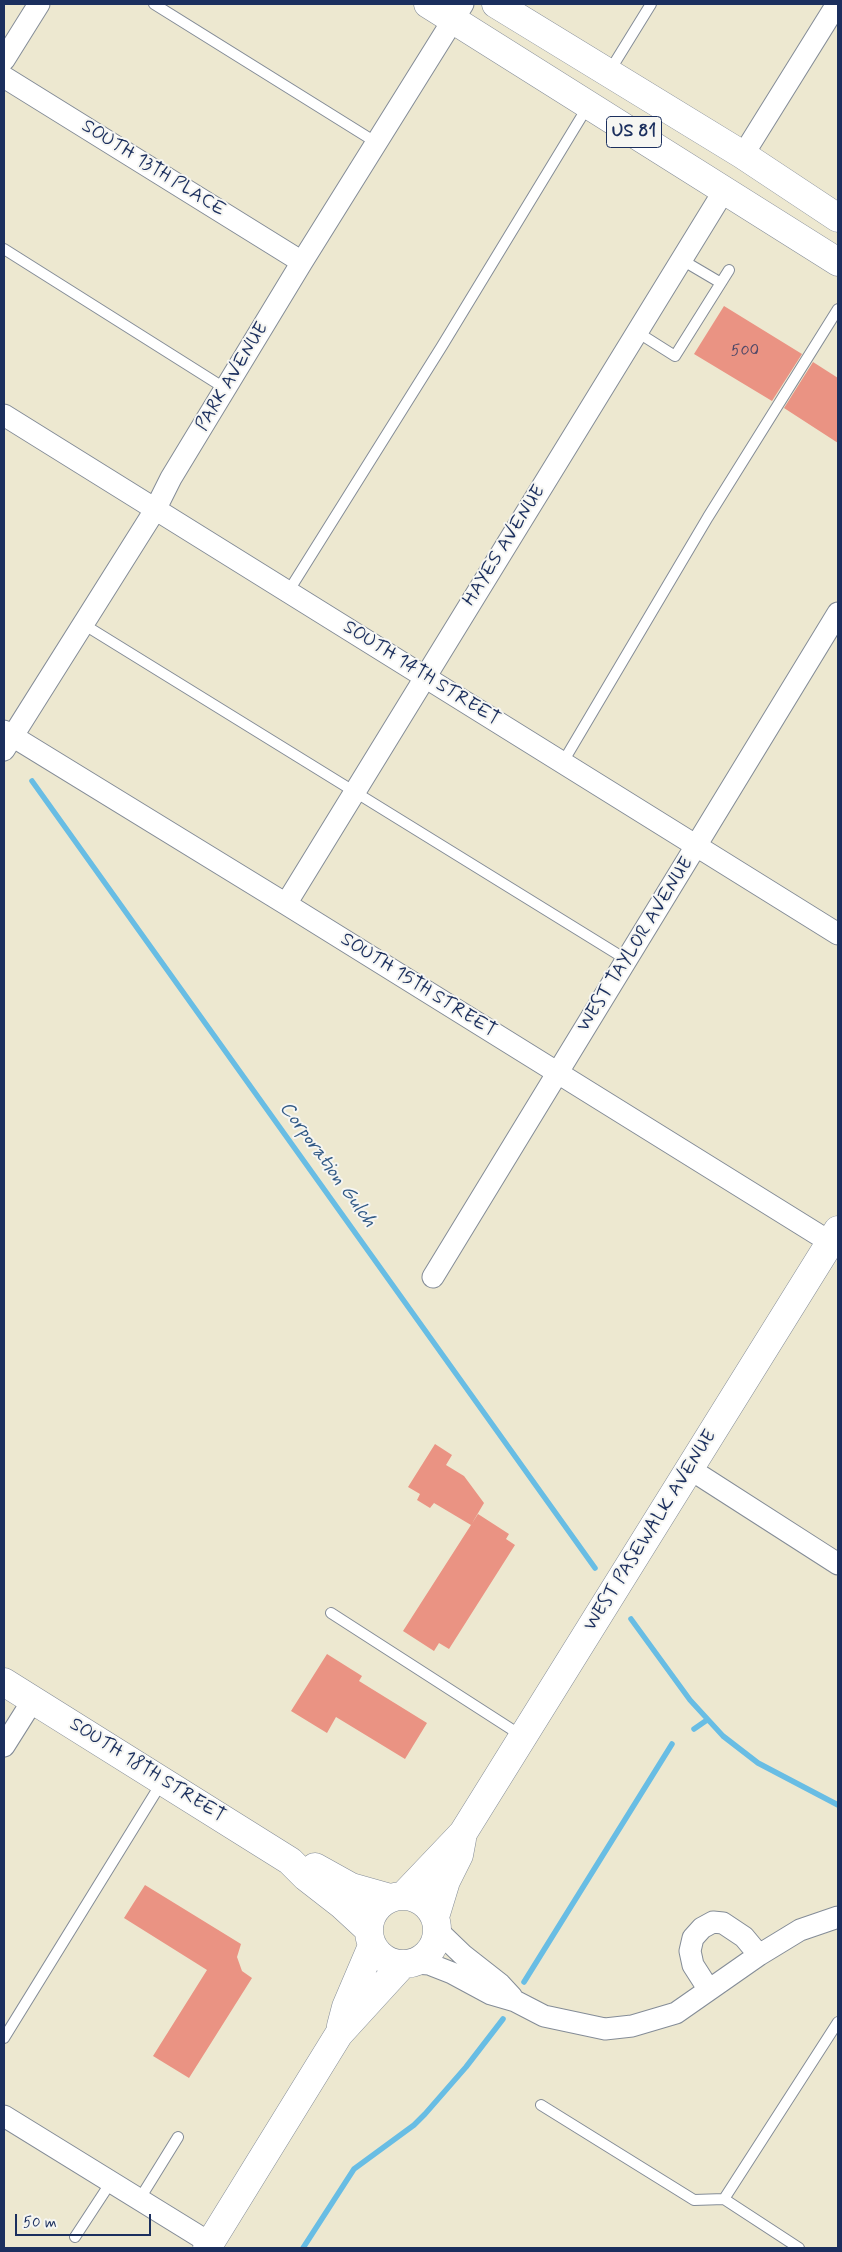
<!DOCTYPE html>
<html>
<head>
<meta charset="utf-8">
<style>
  body { margin:0 }
  #map { position:relative; width:842px; height:2252px; overflow:hidden; background:#ede8d0; font-family:Mynerve,sans-serif }
  canvas { display:block }
  .frame { position:absolute; inset:0; border:5px solid #1b2f5e; pointer-events:none }
  .scale { position:absolute; left:15px; top:2214px; width:136px; height:22px; box-sizing:border-box; border:2px solid #1b2f5e; border-top:0; padding-left:6px; font-size:15px; line-height:18px; white-space:nowrap; color:#1b2f5e; -webkit-text-stroke:4px #f6f6f2; paint-order:stroke }
</style>
</head>
<body>
<div id="map">
<canvas width="842" height="2252"></canvas>
<div class="frame"></div>
<div class="scale">50 m</div>
</div>
<script>
const ctx = document.querySelector('canvas').getContext('2d');
ctx.lineJoin = 'round';
const shape = rows => new Path2D(rows.map(r => 'M' + r).join(''));
function stroke(path, color, width, dash) { ctx.strokeStyle = color; ctx.lineWidth = width; ctx.lineCap = dash ? 'butt' : 'round'; ctx.setLineDash(dash || []); ctx.stroke(path); }
function fill(path, color) { ctx.fillStyle = color; ctx.fill(path, 'evenodd'); }
function drawText(font, color, halo, rows, align = 'center') {
  ctx.font = font + ' Mynerve,sans-serif'; ctx.lineWidth = 4; ctx.setLineDash([]); ctx.textBaseline = 'middle'; ctx.strokeStyle = halo; ctx.fillStyle = color; for (const [text, x, y, turn = 0] of rows) {
    ctx.save(); ctx.translate(x, y); ctx.rotate((+turn || 0) * Math.PI / 180); ctx.textAlign = isNaN(turn) ? turn : align; if (halo) ctx.strokeText(text, 0, 0); ctx.fillText(text, 0, 0); ctx.restore();
  }
}
stroke(shape([
  [32,781,595,1568],
  [631,1619,690,1700,723,1736,758,1763,838,1805],
  [694,1729,707,1720],
  [524,1982,672,1744],
  [303,2248,354,2169,414,2125,425,2114,466,2067,503,2019]
]), '#68bde4', 5.5);
fill(shape([
  [724,306,802,354,772,401,694,354],
  [813,362,838,378,838,443,784,408],
  [435,1444,452,1455,446,1465,464,1476,484,1503,471,1525,434,1503,430,1508,417,1500,420,1494,408,1487],
  [478,1514,509,1534,506,1539,515,1545,449,1649,439,1643,434,1651,403,1631],
  [327,1654,362,1676,359,1681,427,1723,405,1759,336,1717,327,1733,291,1711],
  [145,1885,241,1944,237,1957,242,1971,252,1978,189,2078,153,2056,207,1970,124,1918]
]), '#ea9383');
const lane = shape([
  [154,4,377,143],
  [609,72,651,4],
  [4,249,226,389],
  [682,260,721,283],
  [637,332,675,356,729,270],
  [288,592,442,346,588,106],
  [83,624,627,960],
  [563,762,708,517,838,309],
  [331,1613,522,1736],
  [4,2038,162,1782],
  [541,2105,694,2200,724,2199,799,2248],
  [724,2199,838,2022],
  [139,2200,178,2137],
  [75,2237,111,2182]
]);
const street = shape([
  [4,60,39,4],
  [4,77,302,262],
  [743,155,837,4],
  [4,415,838,934],
  [4,731,286,904,830,1242],
  [4,750,155,510,171,478,302,262,463,4],
  [286,904,725,189],
  [433,1277,838,613],
  [690,1469,838,1564],
  [4,1746,33,1700],
  [437,1930,463,1955,500,1984,512,1997],
  [414,1963,429,1964,452,1973,491,1994,515,2001,544,2016,605,2029,632,2026,676,2013,759,1955,800,1930,838,1917],
  [709,1990,693,1965,690,1951,693,1938,702,1928,713,1922,723,1923,744,1937,759,1955],
  [4,2116,210,2243]
]);
const secondary = shape([
  [4,1682,290,1861,306,1877,342,1905,368,1929],
  [315,1867,351,1887,390,1898],
  [404,1895,463,1833,838,1230],
  '369 1930a34 34 0 1 1 68 0a34 34 0 1 1-68 0Z',
  [435,1917,446,1881,459,1855,462,1839],
  [341,2026,346,2007,372,1946],
  [207,2248,339,2034,402,1965]
]);
const highway = shape([
  [428,4,838,262],
  [496,4,743,155,838,218]
]);
stroke(lane, '#848c97', 12);
stroke(street, '#848c97', 23);
stroke(secondary, '#848c97', 29);
stroke(highway, '#848c97', 29);
stroke(lane, '#fff', 10);
stroke(street, '#fff', 21);
stroke(secondary, '#fff', 28);
stroke(highway, '#fff', 28);
drawText('16px', '#4f4867', null, [
  ["500",745,352]
]);
for (const [x, y, w] of [
  [634,132,55]
]) { const box = new Path2D(); box.roundRect(x - w / 2, y - 15.5, w, 31, 4); ctx.fillStyle = '#f6f6f2'; ctx.fill(box); stroke(box, '#1b2f5e', 1); }
drawText('bold 18px', '#1b2f5e', null, [
  ["US 81",634,132]
]);
drawText('19px', '#1b2f5e', '#f6f6f2', [
  ["SOUTH 13TH PLACE",153,169,32],
  ["PARK AVENUE",233,377,-59],
  ["HAYES AVENUE",505,546,-58],
  ["SOUTH 14TH STREET",421,674,32],
  ["WEST TAYLOR AVENUE",636,945,-58],
  ["SOUTH 15TH STREET",418,986,32],
  ["WEST PASEWALK AVENUE",651,1531,-58],
  ["SOUTH 18TH STREET",147,1771,32]
]);
drawText('italic 20px', '#325a86', '#f6f6f2', [
  ["Corporation Gulch",327,1165,54]
]);
</script>
</body>
</html>
